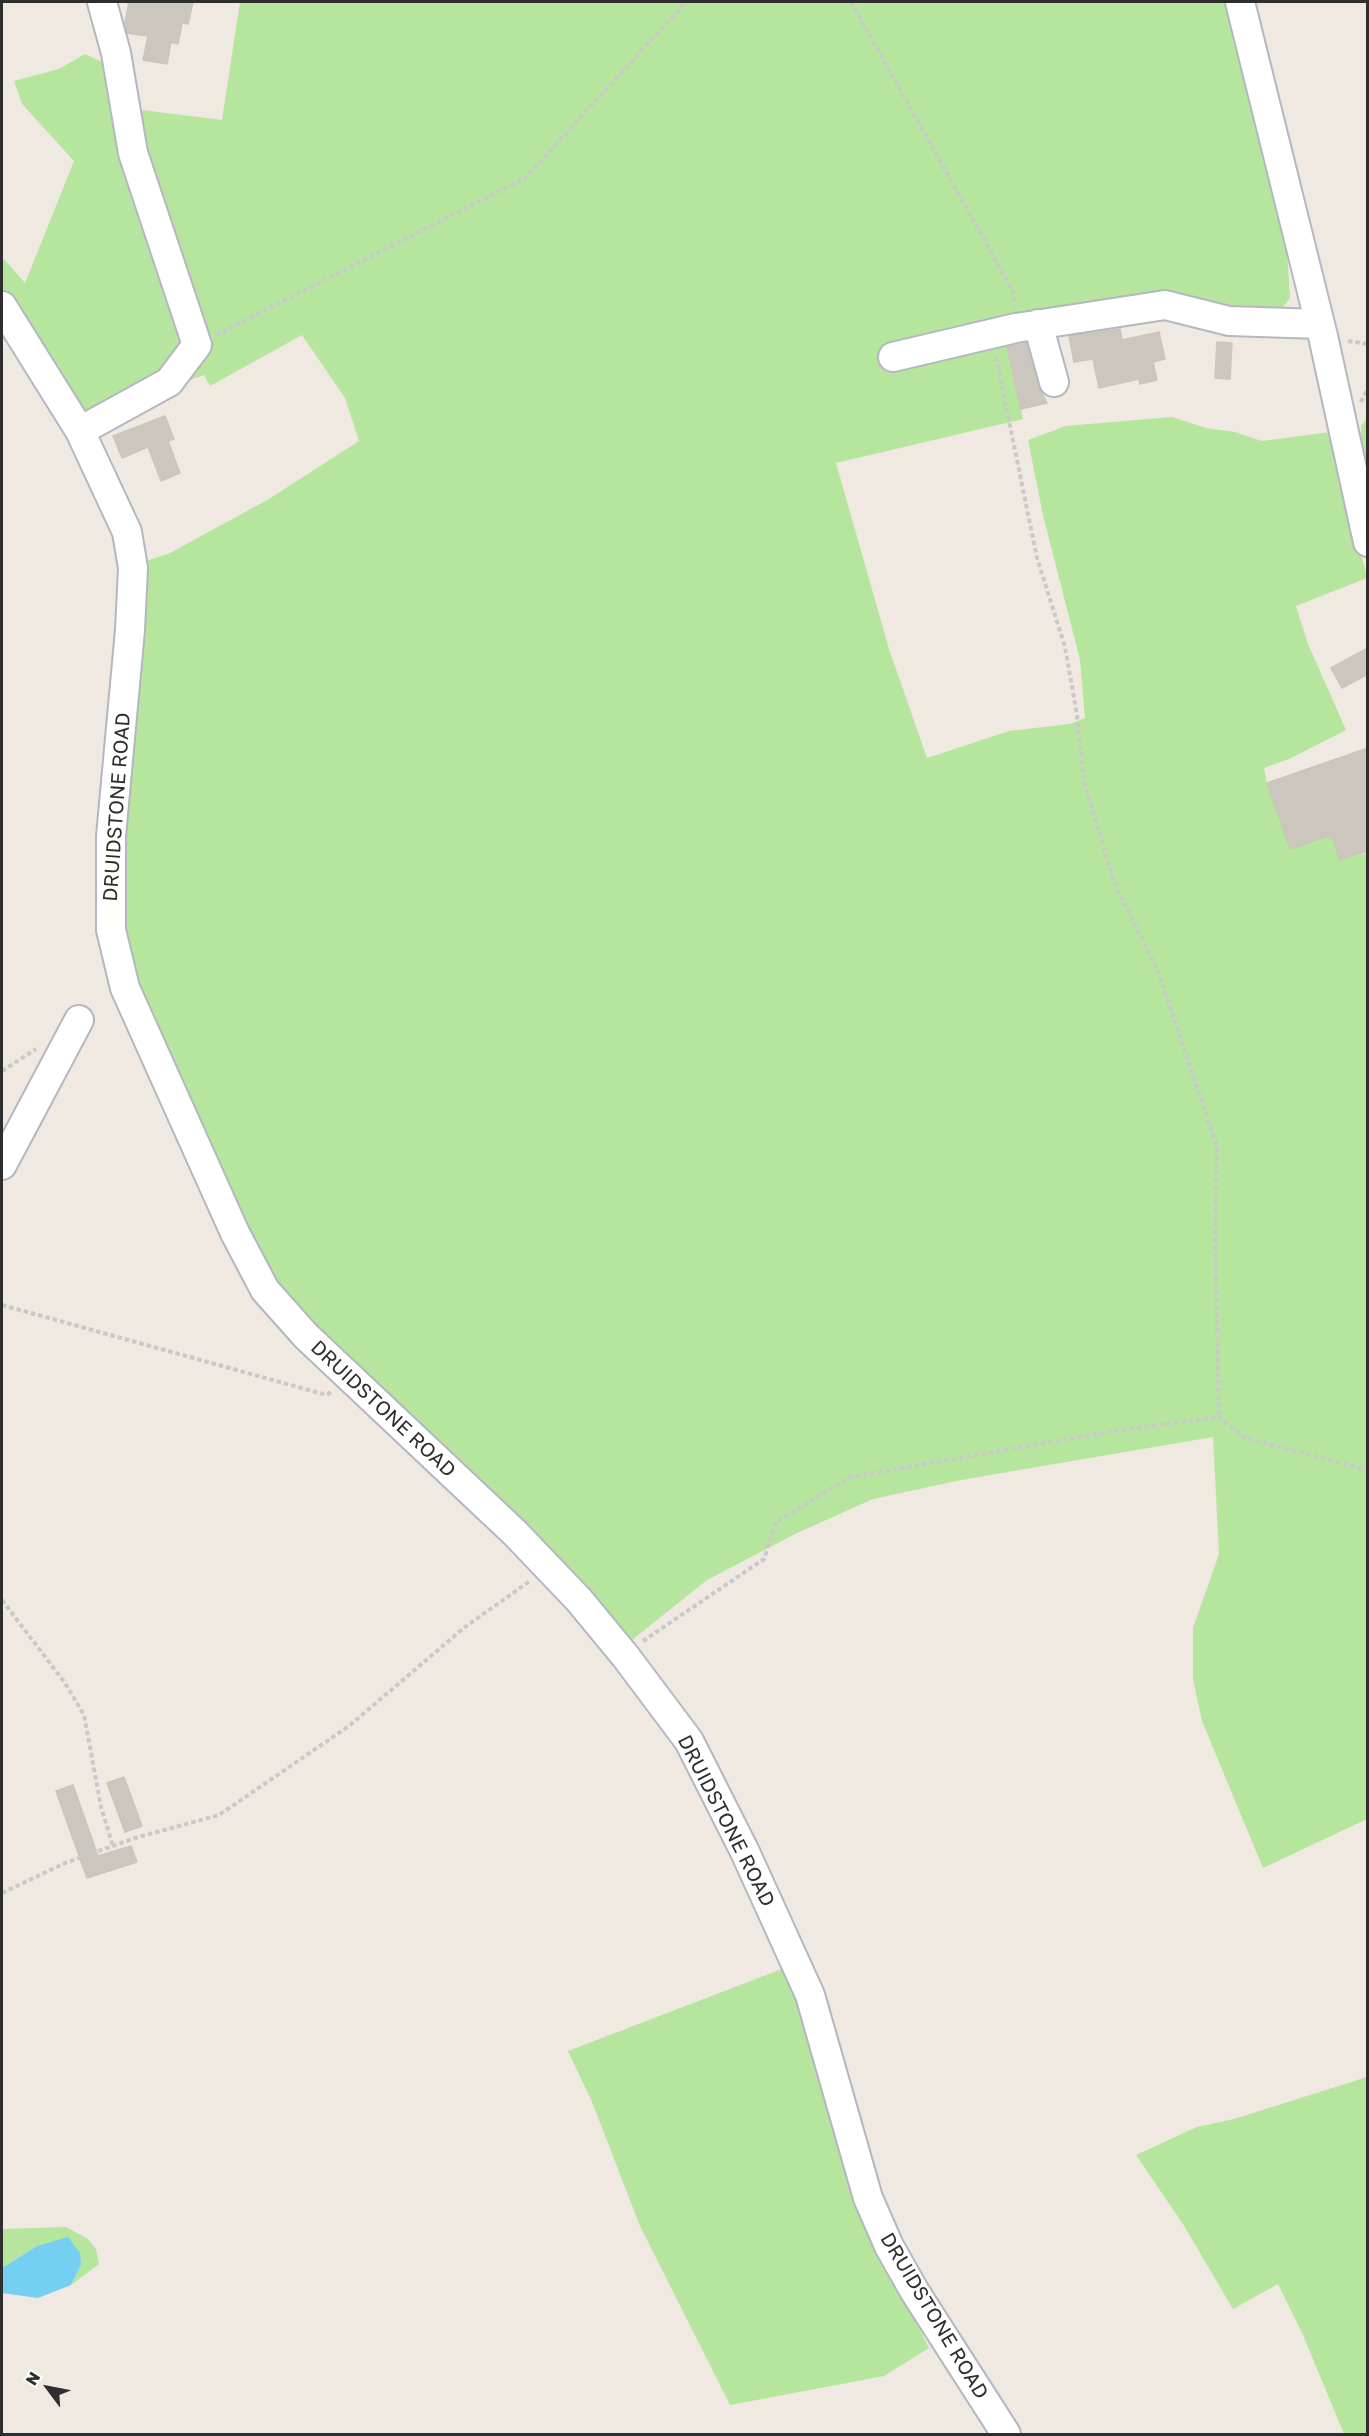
<!DOCTYPE html>
<html>
<head>
<meta charset="utf-8">
<style>
  body { margin:0 }
  #map { position:relative; width:1369px; height:2436px; overflow:hidden; background:#efe9e1; font-family:"Golos Text",sans-serif }
  canvas { display:block }
  .frame { position:absolute; inset:0; border:3px solid #2e2e2e; pointer-events:none }
  .north { position:absolute; left:18px; top:2358px; width:60px; height:60px; -webkit-text-stroke:4px #fff; paint-order:stroke; rotate:302deg; font-size:16px; font-weight:700; line-height:24px; text-align:center; color:#2e2e2e }
  .north::after { content:''; display:block; margin:auto; width:21px; height:27px; background:#2e2e2e; clip-path:polygon(50% 0,100% 100%,50% 72%,0 100%) }
</style>
</head>
<body>
<div id="map">
<canvas width="1369" height="2436"></canvas>
<div class="frame"></div>
<div class="north">N</div>
</div>
<script>
const ctx = document.querySelector('canvas').getContext('2d');
ctx.lineJoin = 'round';
function fill(path, color) { ctx.fillStyle = color; ctx.fill(path, 'evenodd'); }
const shape = rows => new Path2D(rows.map(r => 'M' + r).join(''));
function stroke(path, color, width, dash) { ctx.strokeStyle = color; ctx.lineWidth = width; ctx.lineCap = dash ? 'butt' : 'round'; ctx.setLineDash(dash || []); ctx.stroke(path); }
function drawText(font, color, halo, rows, align = 'center') {
  ctx.font = font + ' "Golos Text",sans-serif'; ctx.lineWidth = 5; ctx.setLineDash([]); ctx.textBaseline = 'middle'; ctx.strokeStyle = halo; ctx.fillStyle = color; for (const [text, x, y, turn = 0] of rows) {
    ctx.save(); ctx.translate(x, y); ctx.rotate((+turn || 0) * Math.PI / 180); ctx.textAlign = isNaN(turn) ? turn : align; if (halo) ctx.strokeText(text, 0, 0); ctx.fillText(text, 0, 0); ctx.restore();
  }
}
fill(shape([
  [240,2,1233,2,1285,218,1290,298,1280,311,1257,315,1168,294,1096,301,1003,321,1023,419,836,463,889,649,927,758,1009,731,1070,724,1085,718,1080,660,1043,515,1028,440,1066,426,1172,417,1206,428,1235,432,1262,441,1331,432,1367,578,1296,606,1308,644,1346,730,1289,759,1264,768,1267,783,1331,835,1340,860,1367,853,1367,1819,1263,1868,1202,1721,1193,1680,1193,1628,1219,1554,1213,1437,961,1480,873,1499,797,1533,707,1580,632,1640,565,1566,274,1285,144,1001,121,906,117,850,143,562,170,553,269,499,359,441,345,398,302,335,210,386,204,375,86,417,2,287,2,257,25,283,74,161,22,104,14,81,59,69,85,54,109,65,110,106,222,120],
  [1367,419,1367,509,1362,492,1361,426],
  [782,1969,802,1994,885,2260,929,2348,884,2376,730,2405,640,2226,592,2102,568,2051],
  [1367,2077,1367,2434,1344,2434,1303,2335,1278,2284,1233,2309,1183,2224,1136,2155,1197,2127,1234,2119],
  [66,2227,88,2239,96,2249,99,2264,71,2285,81,2265,37,2246,2,2268,2,2229]
]), '#b6e59e');
fill(shape([
  [68,2237,80,2253,81,2265,71,2285,38,2298,2,2293,2,2268,37,2246]
]), '#75cff0');
const building = shape([
  [129,2,193,2,188,24,182,23,178,44,171,42,167,64,143,60,148,36,127,33,125,23,129,2],
  [1120,329,1122,340,1159,332,1165,359,1153,362,1157,380,1140,384,1139,379,1099,388,1093,359,1074,362,1069,336,1120,329],
  [1217,342,1232,343,1230,379,1215,378,1217,342],
  [1026,343,1038,386,1047,403,1021,409,1007,347,1026,343],
  [165,416,174,439,168,441,180,473,161,481,148,447,122,458,113,436,165,416],
  [1368,648,1368,674,1342,688,1331,668,1368,648],
  [1368,748,1368,851,1340,860,1331,835,1290,849,1267,783,1368,748],
  [124,1777,142,1826,125,1832,107,1783,124,1777],
  [73,1785,98,1856,131,1846,137,1862,87,1878,56,1791,73,1785]
]);
fill(building, '#cbc7bf');
stroke(building, '#cbc5ba', 1.5);
const minor = shape([
  [1240,2,1323,336,1368,542],
  [2,306,80,431,127,532,133,568,130,630,111,836,111,930,125,988,235,1233,265,1290,306,1336,515,1533,579,1600,626,1657,689,1741,745,1852,810,1995,868,2198,889,2246,915,2292,1006,2434],
  [1038,324,1054,382],
  [893,357,1016,328,1165,305,1229,321,1320,324],
  [80,431,169,382,197,345,133,153,116,53,102,2],
  [2,1165,79,1020]
]);
stroke(minor, '#b4b7c1', 32);
stroke(shape([
  [851,2,1014,293,1015,306],
  [216,335,525,178,686,2],
  [1348,341,1368,344],
  [996,357,1037,558,1065,647,1077,715,1084,782,1114,882,1159,974,1217,1147,1215,1234,1219,1417],
  [1361,402,1368,388],
  [2,1071,36,1049],
  [2,1305,327,1395,332,1391],
  [2,1600,65,1683,84,1715,101,1807,113,1846],
  [643,1641,764,1559,776,1522,850,1477,1119,1430,1219,1417,1245,1438,1368,1470],
  [2,1893,65,1863,135,1838,219,1815,349,1726,465,1627,530,1581]
]), '#c9c9c9', 4, [4.5, 3]);
stroke(minor, '#fff', 28);
drawText('20px', '#2e2e2e', '#fff', [
  ["DRUIDSTONE ROAD",117,807,-86],
  ["DRUIDSTONE ROAD",383,1409,43],
  ["DRUIDSTONE ROAD",726,1821,63],
  ["DRUIDSTONE ROAD",934,2316,59]
]);
</script>
</body>
</html>
